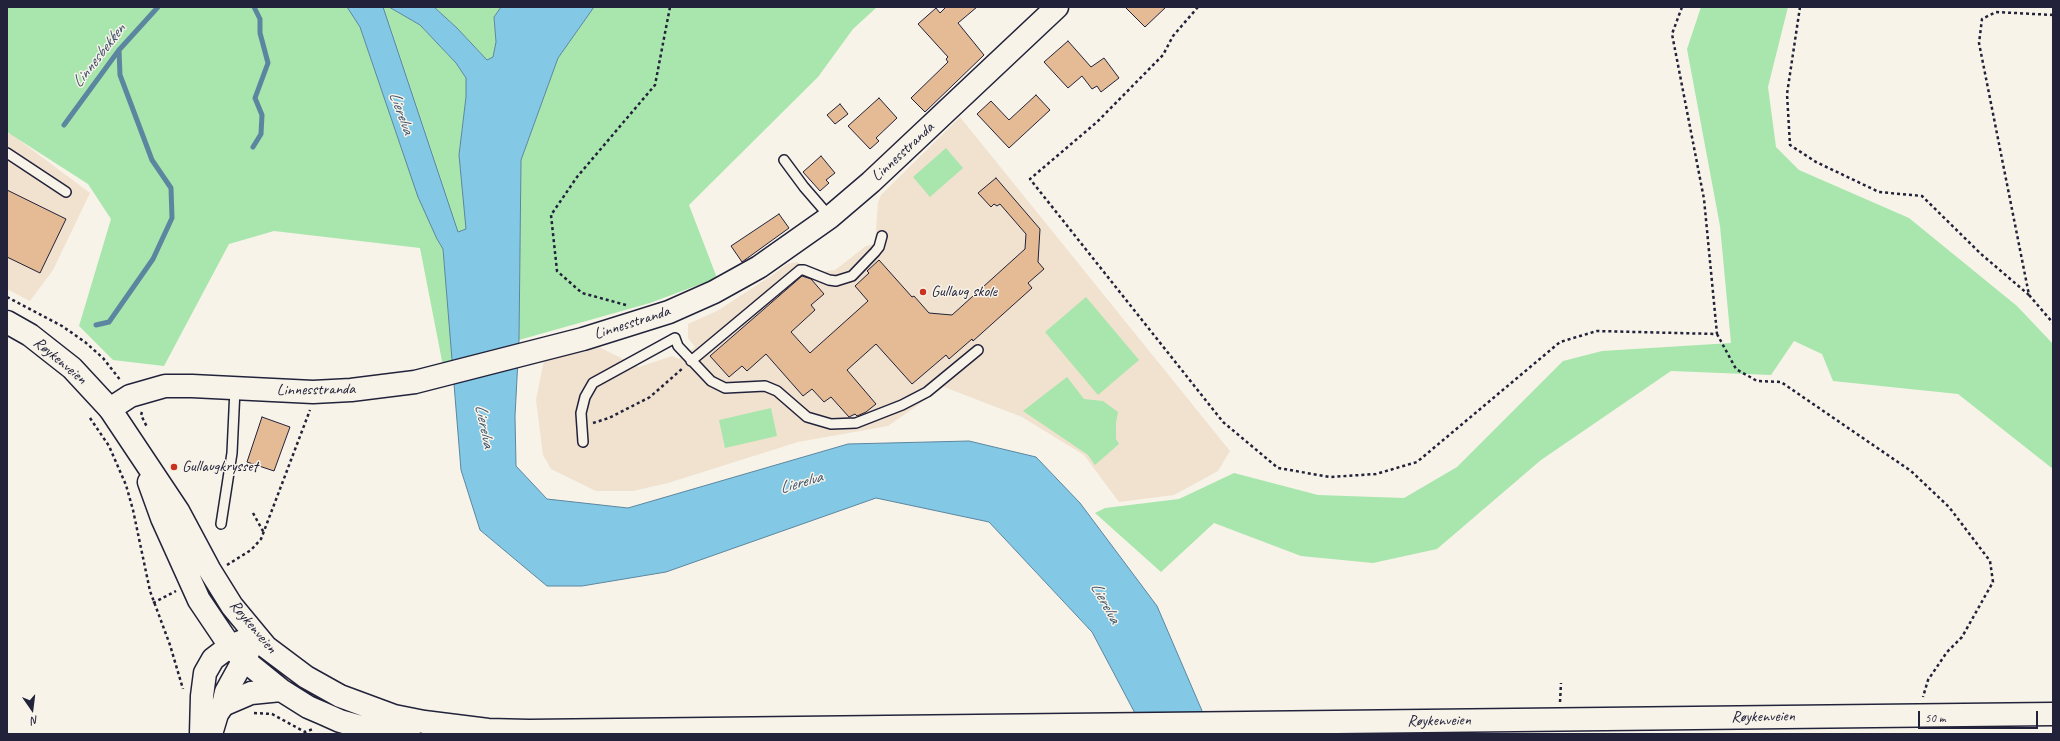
<!DOCTYPE html>
<html>
<head>
<meta charset="utf-8">
<style>
  body { margin:0 }
  #map { position:relative; width:2060px; height:741px; overflow:hidden; background:#f7f3e8; font-family:Caveat,sans-serif }
  canvas { display:block }
  .frame { position:absolute; inset:0; border:8px solid #22223b; pointer-events:none }
  .north { position:absolute; left:12px; top:689px; width:40px; height:40px; -webkit-text-stroke:3px #f7f3e8; paint-order:stroke; rotate:166deg; font-size:11px; font-weight:700; line-height:16px; text-align:center; color:#22223b }
  .north::after { content:''; display:block; margin:auto; width:14px; height:18px; background:#22223b; clip-path:polygon(50% 0,100% 100%,50% 72%,0 100%) }
  .scale { position:absolute; left:1918px; top:711px; width:120px; height:18px; box-sizing:border-box; border:2px solid #22223b; border-top:0; padding-left:5px; font-size:12px; line-height:14px; white-space:nowrap; color:#22223b; -webkit-text-stroke:3px #f7f3e8; paint-order:stroke }
</style>
</head>
<body>
<div id="map">
<canvas width="2060" height="741"></canvas>
<div class="frame"></div>
<div class="north">N</div>
<div class="scale">50 m</div>
</div>
<script>
const ctx = document.querySelector('canvas').getContext('2d');
ctx.lineJoin = 'round';
function fill(path, color) { ctx.fillStyle = color; ctx.fill(path, 'evenodd'); }
const shape = rows => new Path2D(rows.map(r => 'M' + r).join(''));
function stroke(path, color, width, dash) { ctx.strokeStyle = color; ctx.lineWidth = width; ctx.lineCap = dash ? 'butt' : 'round'; ctx.setLineDash(dash || []); ctx.stroke(path); }
function drawText(font, color, halo, rows, align = 'center') {
  ctx.font = font + ' Caveat,sans-serif'; ctx.lineWidth = 3; ctx.setLineDash([]); ctx.textBaseline = 'middle'; ctx.strokeStyle = halo; ctx.fillStyle = color; for (const [text, x, y, turn = 0] of rows) {
    ctx.save(); ctx.translate(x, y); ctx.rotate((+turn || 0) * Math.PI / 180); ctx.textAlign = isNaN(turn) ? turn : align; if (halo) ctx.strokeText(text, 0, 0); ctx.fillText(text, 0, 0); ctx.restore();
  }
}
fill(shape([
  [960,117,1230,451,1218,471,1174,495,1119,502,1084,455,1022,417,944,387,888,426,798,442,668,483,633,491,596,491,551,469,543,455,536,400,544,360,599,347,639,367,672,356,679,359,695,347,688,338,688,324,717,311,774,274,787,264,797,262,820,272,835,270,866,246,875,244,878,203,881,195],
  [7,134,11,134,90,193,53,270,30,301,7,289]
]), '#f1e2cf');
fill(shape([
  [7,7,347,7,360,27,403,153,437,239,443,249,453,364,443,366,420,248,274,231,229,244,164,366,113,360,79,326,111,219,88,184,7,132],
  [383,7,389,7,420,25,456,63,466,78,466,97,459,155,467,230,458,233],
  [434,7,501,7,494,17,496,42,493,57,487,60,457,28],
  [594,7,877,7,853,29,818,77,689,205,717,278,650,303,519,340,521,160,558,58],
  [1701,7,1788,7,1768,87,1776,147,1799,170,1909,218,2017,306,2053,344,2053,469,1958,394,1833,381,1822,354,1794,341,1771,375,1671,371,1541,460,1437,549,1373,563,1301,556,1214,523,1161,572,1095,513,1105,508,1179,499,1234,473,1318,495,1404,498,1457,467,1563,361,1602,351,1731,343,1720,226,1687,49],
  [946,148,963,168,930,197,913,177],
  [1086,297,1139,360,1098,395,1045,332],
  [1067,377,1084,399,1103,401,1118,412,1116,423,1116,439,1119,444,1095,465,1088,455,1023,411],
  [771,408,777,436,725,448,719,420]
]), '#a8e6ad');
const water = shape([
  [347,7,383,7,458,232,466,229,459,155,466,97,466,78,456,63,420,25,389,7,434,7,457,28,487,60,493,57,496,42,494,17,501,7,594,7,558,58,521,160,519,340,515,416,516,466,547,499,628,508,848,444,969,441,1036,457,1080,503,1157,606,1212,734,1146,734,1092,632,989,522,876,498,666,572,582,586,547,586,480,530,461,470,443,249,437,239,418,197,360,27,347,7]
]);
fill(water, '#83c8e4');
stroke(water, '#5c86a0', 1);
stroke(shape([
  [64,125,119,50,158,7],
  [253,147,261,134,262,115,255,98,268,63,260,33,260,19,254,7],
  [96,325,109,322,153,259,172,218,171,188,152,160,120,75,119,50]
]), '#5c86a0', 5);
const building = shape([
  [946,7,977,7,958,23,984,55,925,112,911,98,948,62,946,59,948,57,918,24,936,8,940,13,946,7],
  [1125,7,1166,7,1145,27,1125,7],
  [1068,41,1091,67,1104,58,1119,78,1101,92,1097,86,1092,89,1082,76,1068,88,1044,62,1068,41],
  [1036,95,1050,110,1009,148,977,114,991,101,1009,120,1036,95],
  [879,98,897,118,876,138,879,141,870,149,848,126,879,98],
  [840,104,848,114,835,124,827,115,840,104],
  [821,156,835,173,826,180,829,183,820,191,803,172,821,156],
  [996,178,1040,229,1038,262,1044,269,1028,283,1032,288,973,341,972,339,949,359,946,355,912,384,876,344,847,370,876,404,866,412,857,416,855,414,849,417,831,397,824,402,812,389,803,396,766,354,747,371,742,366,729,377,710,356,802,276,811,279,824,294,811,305,815,310,791,332,810,353,868,301,855,286,869,273,867,271,879,260,912,297,914,296,929,313,952,315,1025,249,1026,234,1000,204,997,206,994,204,991,207,978,193,996,178],
  [7,190,66,219,40,273,7,257,7,190],
  [779,214,789,228,742,262,731,246,779,214],
  [262,417,290,427,274,471,247,462,262,417]
]);
fill(building, '#e4bb95');
stroke(building, '#22223b', 1);
const lane = shape([
  [7,153,66,192],
  [784,160,804,187,830,217],
  [691,361,800,270,804,270,829,280,836,281,852,276,875,252,879,247,882,236],
  [583,442,581,413,585,397,593,383,675,338,678,346,711,381,725,388,765,386,777,391,807,417,831,424,856,423,902,405,927,392,978,350],
  [221,524,232,453,235,389]
]);
const secondary = shape([
  [110,409,130,396,165,386,192,386,313,392,351,390,415,382,583,339,669,312,714,292,759,267,830,217,871,182,1057,7],
  [201,734,202,696,205,673,213,659,230,646,256,636],
  [211,734,217,714,223,705,226,692,253,643]
]);
const highway = shape([
  [7,322,30,335,72,368,110,409,178,511,209,569,232,606,266,647,306,677,340,696,394,716,424,722,488,730,529,731,2053,714],
  [149,482,162,518,199,600,230,646,244,660,281,690,308,707,322,713,340,721,372,730,409,734],
  [223,705,251,693,281,690]
]);
stroke(lane, '#22223b', 12);
stroke(secondary, '#22223b', 25);
stroke(highway, '#22223b', 25);
stroke(shape([
  [1198,7,1173,36,1163,55,1097,122,1030,179,1223,422,1278,468,1330,477,1376,474,1417,462,1560,342,1597,331,1717,334,1704,199,1672,34,1682,7],
  [1800,7,1787,94,1790,145,1816,162,1879,192,1922,196,1981,254,2029,295],
  [2053,15,1996,12,1982,19,1979,43,2029,295,2053,323],
  [7,297,62,326,85,342,103,358,121,381],
  [626,305,582,293,557,271,551,215,577,177,655,85,670,7],
  [1717,334,1736,369,1757,381,1781,382,1911,471,1949,507,1990,561,1993,582,1962,637,1947,652,1928,680,1923,697],
  [142,412,141,415,147,427],
  [90,418,109,446,126,485,133,510,150,591,170,645,183,689],
  [593,423,609,418,650,397,683,368],
  [253,513,264,533],
  [227,565,251,550,261,539,310,410],
  [153,603,176,591],
  [1560,702,1561,683],
  [254,713,272,714,305,732,313,729]
]), '#22223b', 2.5, [3, 3]);
stroke(lane, '#f7f3e8', 9);
stroke(secondary, '#f7f3e8', 22);
stroke(highway, '#f7f3e8', 22);
for (const [x, y, r, color] of [
  [923,292,4,"#c8321e"],
  [174,467,4,"#c8321e"]
]) { const dot = new Path2D(); dot.arc(x, y, r, 0, 2 * Math.PI); ctx.fillStyle = color; ctx.fill(dot); stroke(dot, '#f7f3e8', 1.5); }
drawText('16px', '#22223b', '#f7f3e8', [
  ["Linnesstranda",903,152,-43],
  ["Linnesstranda",632,323,-18],
  ["Røykenveien",60,361,40],
  ["Linnesstranda",316,390,-1],
  ["Røykenveien",253,627,50],
  ["Røykenveien",1763,717,-1],
  ["Røykenveien",1439,721,-1]
]);
drawText('16px', '#22223b', '#f7f3e8', [
  ["Gullaug skole",931,292],
  ["Gullaugkrysset",182,467]
], 'left');
drawText('italic 17px', '#3f546e', '#f7f3e8', [
  ["Linnesbekken",99,56,-52],
  ["Lierelva",401,113,70],
  ["Lierelva",484,426,79],
  ["Lierelva",801,483,-16],
  ["Lierelva",1105,603,61]
]);
</script>
</body>
</html>
